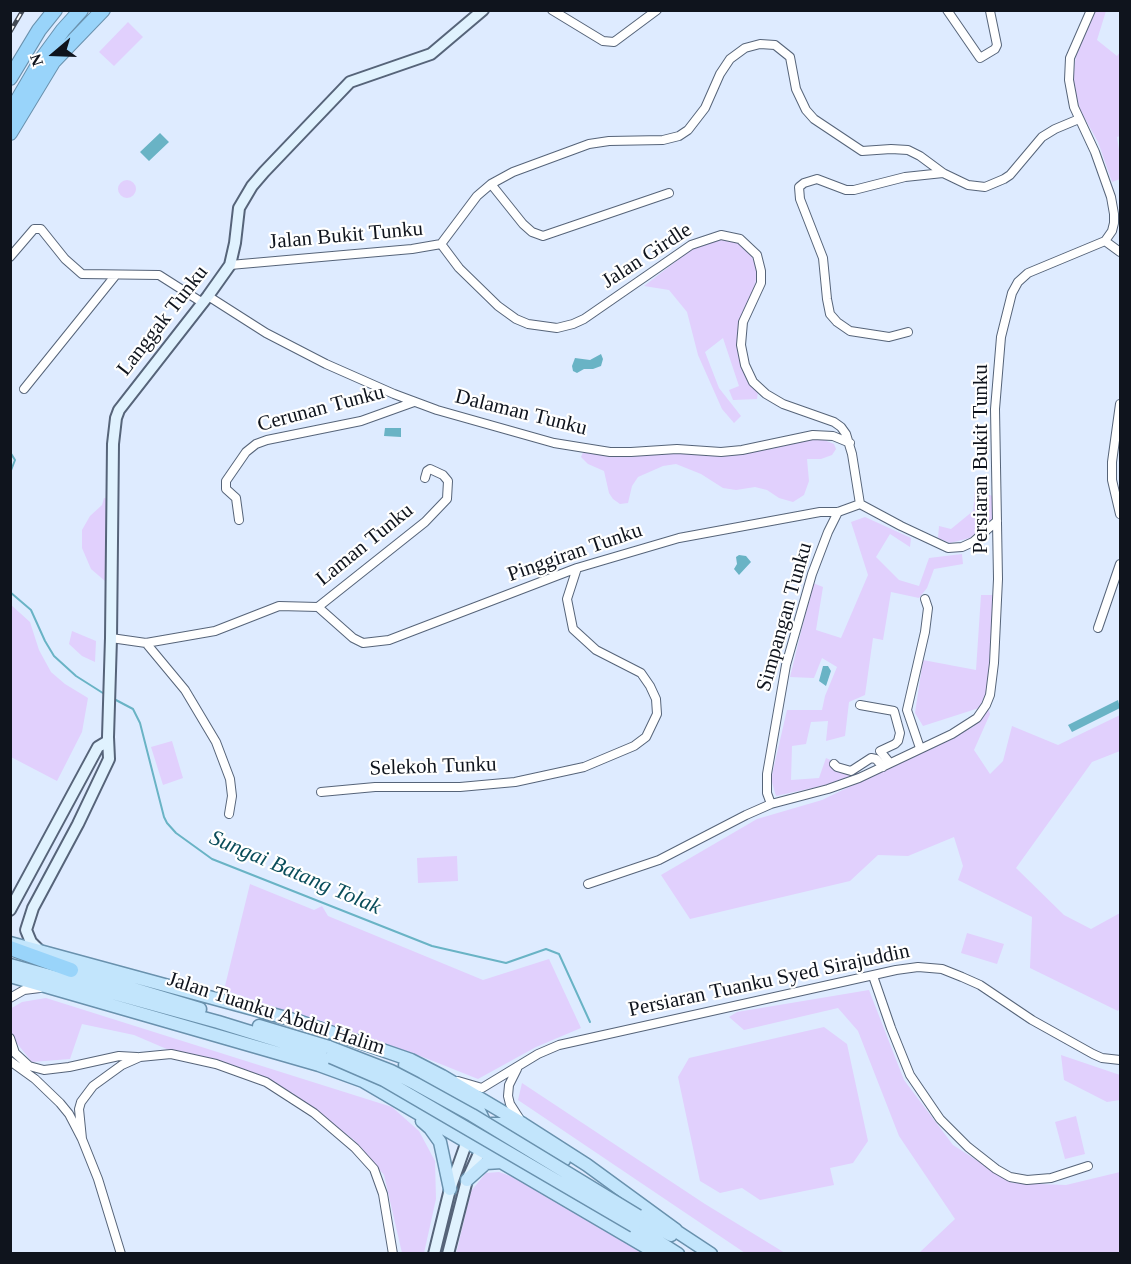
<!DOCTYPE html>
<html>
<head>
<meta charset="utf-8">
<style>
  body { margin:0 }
  #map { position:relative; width:1131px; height:1264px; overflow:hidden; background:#deebff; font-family:"Times New Roman",serif }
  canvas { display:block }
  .frame { position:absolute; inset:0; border:12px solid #0f141d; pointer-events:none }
  .north { position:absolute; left:24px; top:24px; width:60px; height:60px; -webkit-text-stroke:4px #fff; paint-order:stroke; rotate:251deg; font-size:16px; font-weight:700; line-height:24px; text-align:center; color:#0f141d }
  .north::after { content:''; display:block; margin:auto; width:21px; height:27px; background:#0f141d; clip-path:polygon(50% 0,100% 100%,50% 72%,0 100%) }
</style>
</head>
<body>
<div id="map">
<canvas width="1131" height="1264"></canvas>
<div class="frame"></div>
<div class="north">N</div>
</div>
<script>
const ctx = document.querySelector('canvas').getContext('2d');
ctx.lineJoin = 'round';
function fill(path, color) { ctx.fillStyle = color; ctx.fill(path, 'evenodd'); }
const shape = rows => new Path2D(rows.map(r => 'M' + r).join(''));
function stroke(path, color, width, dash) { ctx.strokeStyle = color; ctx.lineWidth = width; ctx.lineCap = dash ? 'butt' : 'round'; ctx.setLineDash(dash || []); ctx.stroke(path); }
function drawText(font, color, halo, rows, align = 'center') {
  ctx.font = font + ' "Times New Roman",serif'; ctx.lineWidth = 4.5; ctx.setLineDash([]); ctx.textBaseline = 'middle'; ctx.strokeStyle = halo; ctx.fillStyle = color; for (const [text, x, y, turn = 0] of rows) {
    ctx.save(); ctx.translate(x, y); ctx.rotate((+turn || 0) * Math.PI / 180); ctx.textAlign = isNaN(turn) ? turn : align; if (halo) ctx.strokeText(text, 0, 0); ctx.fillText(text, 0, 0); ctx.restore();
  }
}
fill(shape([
  [1095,11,1106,11,1097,40,1117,56,1120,52,1120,136,1117,137,1120,156,1120,179,1112,182,1098,142,1080,110,1073,82,1076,54],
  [128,22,143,37,114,66,99,52],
  '118 189a9 9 0 1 1 18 0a9 9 0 1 1-18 0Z',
  [721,239,736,240,749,250,758,271,755,285,738,330,740,359,746,377,758,392,757,399,733,400,729,390,739,386,723,338,705,352,719,388,741,416,734,423,722,409,698,355,687,312,669,290,644,286,692,249],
  [819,438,834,444,836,449,832,455,821,459,807,459,809,481,804,495,793,502,779,498,767,490,755,487,736,490,723,488,701,474,676,464,663,466,638,477,632,486,628,503,620,504,613,499,609,493,604,471,588,464,581,457,584,450,618,456,671,453,730,456],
  [975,491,993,496,992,520,970,538,950,543,938,538,939,526,951,529,973,511],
  [104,498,109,499,110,583,105,581,91,569,82,548,82,530,90,516,102,505],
  [865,517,911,538,910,547,890,534,876,557,899,580,919,586,929,558,962,554,963,564,934,569,927,588,919,598,891,592,883,640,873,638,865,695,849,702,845,736,826,741,828,721,811,722,806,744,792,746,791,780,819,778,826,758,859,773,844,781,776,796,771,779,787,710,822,710,825,696,837,667,822,658,814,678,790,677,813,583,823,587,816,630,841,638,868,575,851,522],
  [981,595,993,595,988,689,979,708,923,726,915,713,923,660,976,670],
  [10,604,30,622,39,650,51,672,65,684,88,698,82,732,57,781,11,757],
  [72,631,96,641,95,662,82,656,69,644],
  [988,708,990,714,974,750,990,774,1003,761,1012,726,1058,745,1120,715,1120,751,1092,762,1016,868,1064,915,1091,929,1120,913,1120,1007,1118,1011,1030,968,1032,917,958,880,963,866,954,837,908,856,878,855,850,881,690,919,661,875,757,819,822,800,973,727],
  [172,741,183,778,163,785,151,747],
  [457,856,458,881,418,883,417,858],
  [250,884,314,910,322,906,328,916,483,980,549,959,581,1028,536,1047,478,1079,423,1057,224,990],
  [967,933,1004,944,997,964,961,953],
  [869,990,904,1080,953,1145,1012,1183,1066,1185,1120,1172,1120,1253,919,1253,955,1219,899,1136,858,1031,838,1008,744,1030,729,1017,737,1012],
  [46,998,392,1107,419,1131,435,1161,436,1199,424,1253,402,1253,384,1175,354,1140,292,1093,169,1050,134,1035,82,1024,70,1059,32,1062,11,1036,10,1009,22,1002],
  [824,1027,847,1044,868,1141,853,1163,830,1168,834,1185,760,1200,742,1188,720,1193,700,1181,678,1077,689,1058],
  [1061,1055,1120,1075,1120,1100,1107,1102,1064,1080],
  [522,1083,705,1204,785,1253,745,1253,518,1100],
  [1076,1116,1085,1154,1065,1159,1055,1122],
  [499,1172,516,1178,648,1254,456,1254,471,1191,486,1173]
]), '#e1d0fd');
fill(shape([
  [160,133,169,142,149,161,140,152],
  [601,354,603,359,601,366,593,369,584,369,577,373,573,371,572,366,575,358,590,360],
  [385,428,401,428,401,437,384,436],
  [739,555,746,556,751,562,739,575,734,569,737,564,736,557],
  [823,666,828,666,831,671,826,686,819,681],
  [1118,700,1120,708,1072,732,1068,725]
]), '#69b3c5');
stroke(shape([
  [10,452,15,460,10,473],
  [10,592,31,610,45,641,54,656,76,676,106,695],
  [114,699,133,709,140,723,164,817,167,823,176,833,212,859,432,946,506,963,546,949,559,954,590,1022]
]), '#69b3c5', 2);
const street = shape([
  [552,10,603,41,614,42,657,10],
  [947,10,980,58,995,49,997,45,990,11],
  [491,184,523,224,532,232,543,236,669,193],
  [1105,241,1120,252],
  [441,244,459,268,498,306,516,319,528,324,557,328,573,324,584,319,691,245,721,235,740,239,757,255,761,271,761,283,743,322,741,345,745,365,753,382,766,394,783,404,834,422,841,427,846,434,852,454,860,504,901,526,948,548,962,547,973,542,997,521],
  [10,257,34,229,41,229,65,259,82,274,159,275,203,303],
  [230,265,412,249,441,244,477,196,491,184,513,172,589,144,609,141,663,140,679,136,688,130,705,108,720,74,730,59,745,48,760,44,775,45,790,57,796,89,806,110,814,119,862,151,891,149,908,150,920,156,943,173,968,185,985,187,1004,179,1010,175,1042,137,1055,129,1079,119],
  [208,296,266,333,326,364,394,394,437,410,554,443,610,452,631,452,677,449,721,452,742,450,813,435,833,436,850,443],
  [908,332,889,337,850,331,837,322,830,314,827,299,823,258,800,199,799,187,804,183,817,179,846,190,854,190,905,177,943,173],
  [24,389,115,276],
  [1120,404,1112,462,1112,480,1120,514],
  [239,520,236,498,226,489,226,481,246,452,256,444,267,440,361,421,414,402],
  [318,607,353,638,363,643,389,640,577,568,679,538,820,512,838,512,860,504],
  [1098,628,1120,564],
  [111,638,146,643,215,631,279,606,318,607,425,522,447,499,448,481,443,475,430,469,427,471,425,478],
  [146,643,185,690,216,742,230,779,232,796,229,814],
  [860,705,894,711,900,733,898,741,895,744,880,751,890,763],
  [920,748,907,710,925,632,928,608,925,599],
  [834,764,837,767,851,771,871,758,876,759,883,767],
  [321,792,375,787,460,787,515,782,584,767,634,746,646,737,657,714,656,699,650,686,641,673,596,650,573,629,567,599,577,568],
  [771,804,767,793,767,774,786,665,812,574,828,532,838,512],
  [588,884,659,860,746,815,771,804,828,789,859,778,952,734,977,718,986,705,990,695,994,663,998,579,995,409,1001,337,1012,293,1018,282,1028,273,1105,241,1112,231,1114,223,1114,214,1111,197,1095,152,1074,107,1069,80,1070,58,1091,10],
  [873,976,891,1028,910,1075,940,1119,968,1147,996,1169,1010,1177,1027,1180,1051,1178,1088,1166],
  [10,998,24,990,40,988],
  [10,1038,15,1053,29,1066,44,1070,69,1067,119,1056,137,1057],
  [10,1061,35,1079,60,1103,69,1114,82,1139,98,1179,121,1254],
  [517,1069,509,1085,508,1096,510,1104,519,1118],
  [458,1081,482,1088,538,1054,559,1045,896,970,918,967,942,969,962,977,980,985,1032,1020,1093,1054,1102,1058,1120,1060],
  [82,1139,79,1109,81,1102,93,1086,122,1065,140,1057,171,1054,216,1064,266,1082,314,1113,355,1148,374,1169,383,1194,393,1254]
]);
const secondary = shape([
  [10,910,98,747,108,741],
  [38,949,31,942,26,930,33,908,78,824,109,759,108,737,111,638,113,444,116,418,119,410,208,296,230,265,235,243,239,208,252,186,264,172,350,82,431,54,483,10],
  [434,1254,450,1189,467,1141],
  [448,1254,467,1180,481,1149]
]);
const primary = shape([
  [10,943,301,1022,411,1060,442,1076,523,1124,587,1165,676,1230],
  [10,965,218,1022,331,1057],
  [64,968,200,1009],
  [10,976,319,1065,363,1081,658,1254],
  [259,1026,329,1047],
  [405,1065,478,1109,487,1127],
  [422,1121,430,1128,440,1142,450,1189],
  [468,1140,481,1128,491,1124,505,1124,564,1160],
  [467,1180,486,1163,502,1162],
  [638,1216,671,1235],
  [634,1226,678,1254],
  [670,1227,711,1254]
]);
const highway = shape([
  [10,78,39,30,55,10],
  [10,113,41,60,63,30,81,10],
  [10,133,53,62,103,10],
  [10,948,71,970]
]);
stroke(street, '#566479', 10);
stroke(secondary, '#566479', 14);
stroke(primary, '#6991ad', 15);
stroke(highway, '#6991ad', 16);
stroke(street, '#fff', 8);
stroke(secondary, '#e0f2fe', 10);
stroke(primary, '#c2e5fc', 12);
stroke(highway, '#99d4fa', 14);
const rail = shape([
  [10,32,23,10]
]);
stroke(rail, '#424954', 4.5);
stroke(rail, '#fff', 2, [7]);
const primaryBridge = shape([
  [329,1047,391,1071,416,1084,472,1115,638,1216],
  [331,1057,384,1080,634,1226]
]);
stroke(primaryBridge, '#6991ad', 15, []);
stroke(primaryBridge, '#c2e5fc', 12);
drawText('21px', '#0f141d', '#fff', [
  ["Jalan Bukit Tunku",346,236,-5],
  ["Jalan Girdle",647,256,-33],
  ["Langgak Tunku",163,321,-52],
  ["Cerunan Tunku",321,409,-15],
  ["Dalaman Tunku",521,413,14],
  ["Persiaran Bukit Tunku",981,459,-90],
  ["Laman Tunku",365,545,-39],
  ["Pinggiran Tunku",575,553,-19],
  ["Simpangan Tunku",785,617,-74],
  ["Selekoh Tunku",433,767,-2],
  ["Persiaran Tuanku Syed Sirajuddin",769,981,-12],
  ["Jalan Tuanku Abdul Halim",276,1014,18]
]);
drawText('italic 22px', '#0a4d5a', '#fff', [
  ["Sungai Batang Tolak",295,873,23]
]);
</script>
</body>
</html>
